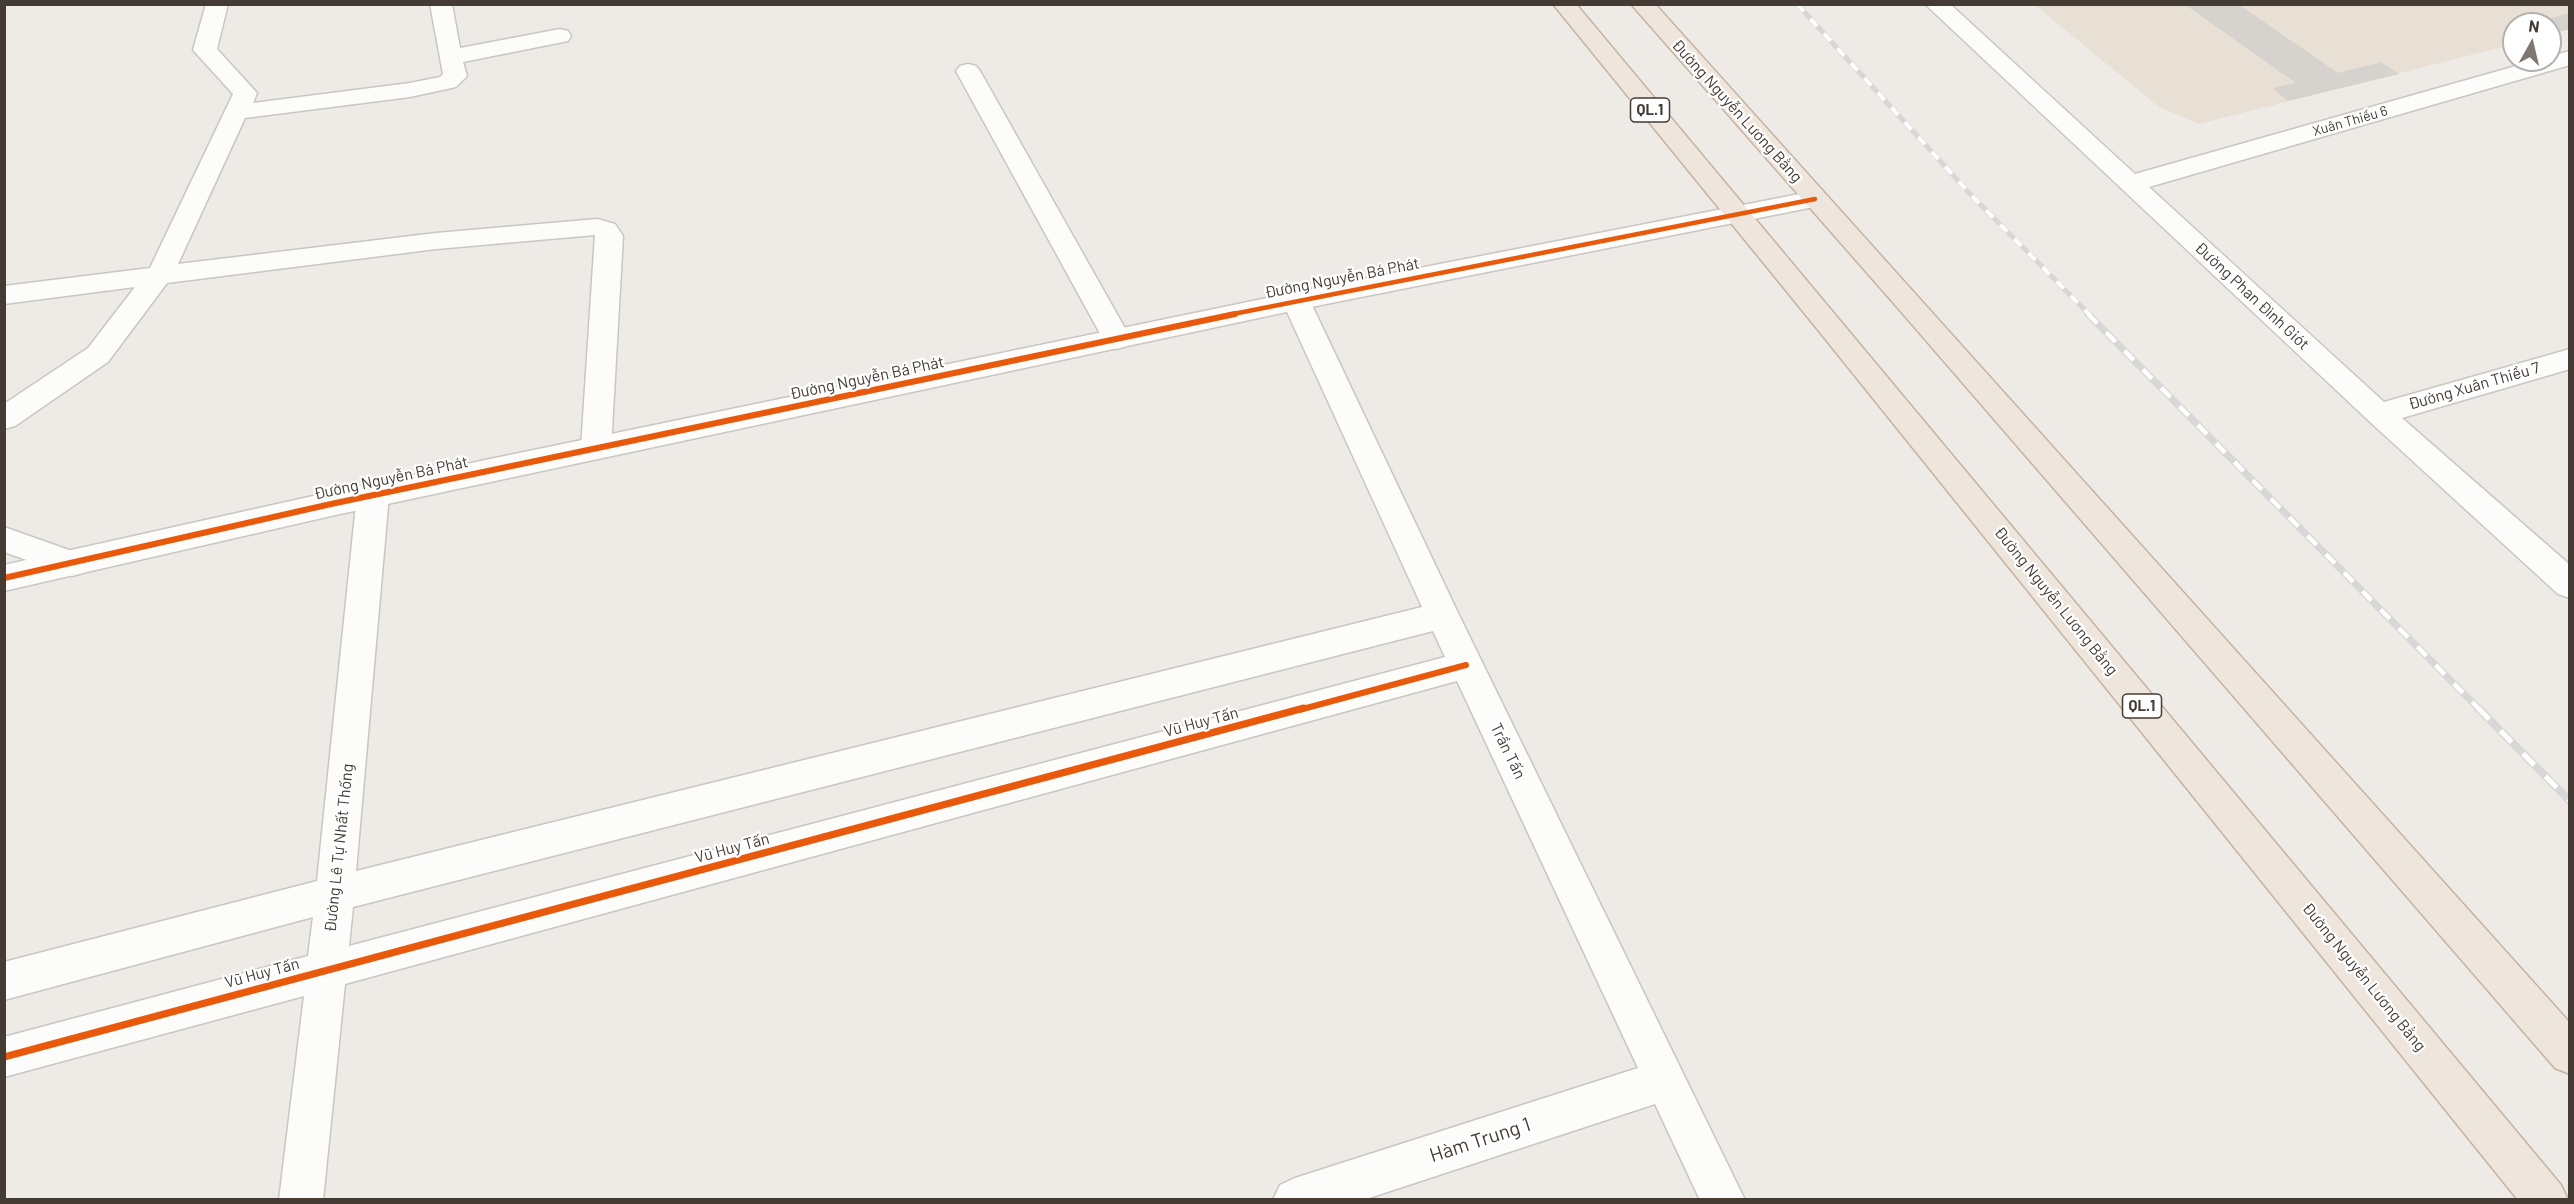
<!DOCTYPE html>
<html>
<head>
<meta charset="utf-8">
<style>
  body { margin:0 }
  #map { position:relative; width:2574px; height:1204px; overflow:hidden; background:#eeeae6; font-family:Barlow,sans-serif }
  canvas { display:block }
  .frame { position:absolute; inset:0; border:6px solid #433b34; pointer-events:none }
  .north { position:absolute; left:2502px; top:12px; width:60px; height:60px; box-sizing:border-box; background:#fff; border:2px solid #b4b1ae; border-radius:50%; rotate:8deg; font-size:16px; font-weight:700; line-height:24px; text-align:center; color:#433b34 }
  .north::after { content:''; display:block; margin:auto; width:21px; height:27px; background:#7f7872; clip-path:polygon(50% 0,100% 100%,50% 72%,0 100%) }
</style>
</head>
<body>
<div id="map">
<canvas width="2574" height="1204"></canvas>
<div class="frame"></div>
<div class="north">N</div>
</div>
<script>
const ctx = document.querySelector('canvas').getContext('2d');
ctx.lineJoin = 'round';
function fill(path, color) { ctx.fillStyle = color; ctx.fill(path, 'evenodd'); }
const shape = rows => new Path2D(rows.map(r => 'M' + r).join(''));
function stroke(path, color, width, dash) { ctx.strokeStyle = color; ctx.lineWidth = width; ctx.lineCap = dash ? 'butt' : 'round'; ctx.setLineDash(dash || []); ctx.stroke(path); }
function drawText(font, color, halo, rows, align = 'center') {
  ctx.font = font + ' Barlow,sans-serif'; ctx.lineWidth = 4.5; ctx.setLineDash([]); ctx.textBaseline = 'middle'; ctx.strokeStyle = halo; ctx.fillStyle = color; for (const [text, x, y, turn = 0] of rows) {
    ctx.save(); ctx.translate(x, y); ctx.rotate((+turn || 0) * Math.PI / 180); ctx.textAlign = isNaN(turn) ? turn : align; if (halo) ctx.strokeText(text, 0, 0); ctx.fillText(text, 0, 0); ctx.restore();
  }
}
fill(shape([
  [2569,4,2570,29,2550,34,2550,24,2514,24,2514,44,2199,124,2159,107,2035,5]
]), '#e9e0d5');
fill(shape([
  [2184,4,2238,4,2338,73,2381,62,2399,74,2288,101,2272,88,2296,83],
  [2570,13,2570,29,2550,34,2550,24,2528,24]
]), '#d6d2cd');
const minor = shape([
  [206,4,228,4,217,49,257,93,253,103,410,83,440,77,443,74,430,4,452,4,460,48,560,29,568,31,571,36,568,41,463,62,467,76,456,87,410,97,245,118,178,264,436,233,597,219,615,224,623,236,611,448,607,456,596,459,585,456,581,448,595,235,436,249,167,283,108,362,15,426,4,429,4,404,88,348,135,287,4,304,4,286,150,268,233,94,193,50,206,4],
  [1925,4,1950,4,2135,174,2537,60,2550,60,2550,56,2570,51,2570,65,2149,187,2384,402,2570,349,2570,369,2402,418,2570,565,2570,598,2558,594,2369,421,1925,4],
  [968,64,976,66,980,71,1131,339,1127,346,1117,349,1107,346,1103,339,956,71,960,66,968,64],
  [1296,292,1306,295,1310,301,1459,615,1745,1200,1700,1200,1655,1104,1363,1200,1273,1200,1280,1185,1295,1178,1638,1068,1457,681,345,984,323,1200,279,1200,304,996,4,1077,4,1037,308,956,313,917,4,1000,4,962,317,881,357,495,362,487,373,483,384,487,389,495,356,871,1422,607,1282,301,1286,295,1296,292],
  [1433,631,1445,657,349,946,353,907,1433,631],
  [4,527,83,555,88,564,83,573,72,576,4,552,4,527]
]);
const tertiary = shape([
  [1815,191,1824,193,1828,199,1824,205,1296,310,331,516,4,591,4,565,331,492,1296,292,1815,191]
]);
const trunk = shape([
  [1553,4,1576,4,2561,1185,2568,1200,2518,1200,1814,325,1553,4],
  [1631,4,1655,4,2570,1023,2570,1074,2555,1068,1897,307,1631,4]
]);
stroke(minor, '#cac6c2', 3);
stroke(tertiary, '#cac6c2', 3);
stroke(trunk, '#c5b4a2', 3);
fill(minor, '#fcfcfb');
fill(tertiary, '#fcfcfb');
fill(trunk, '#eee6dc');
const railFar2 = shape([
  [1797,4,1973,197,2090,315]
]);
const railFar1 = shape([
  [2088,314,2480,710]
]);
const rail = shape([
  [2478,708,2570,801]
]);
stroke(railFar2, '#d8d7d7', 5);
stroke(railFar1, '#d8d7d7', 7);
stroke(rail, '#d8d7d7', 8);
stroke(railFar2, '#fff', 4, [10]);
stroke(railFar1, '#fff', 4.5, [13]);
stroke(rail, '#fff', 5, [16]);
stroke(shape([
  [1228,315,1815,199]
]), '#e8590c', 4.5);
stroke(shape([
  [4,578,331,504,1235,314],
  [1299,710,1466,665]
]), '#e8590c', 6);
stroke(shape([
  [4,1057,1304,708]
]), '#e8590c', 7);
drawText('14px', '#433b34', '#fff', [
  ["Xuân Thiều 6",2350,121,-16]
]);
for (const [x, y, w] of [
  [1650,110,39],
  [2142,706,39]
]) { const box = new Path2D(); box.roundRect(x - w / 2, y - 12, w, 24, 4.5); ctx.fillStyle = '#fff'; ctx.fill(box); stroke(box, '#433b34', 1.5); }
drawText('bold 15px', '#433b34', null, [
  ["QL.1",1650,110],
  ["QL.1",2142,706]
]);
drawText('16px', '#433b34', '#fff', [
  ["Đường Nguyễn Lương Bằng",1737,111,48],
  ["Đường Nguyễn Bá Phát",1342,278,-11],
  ["Đường Phan Đình Giót",2252,296,43],
  ["Đường Nguyễn Bá Phát",867,378,-12],
  ["Đường Xuân Thiều 7",2474,386,-16],
  ["Đường Nguyễn Bá Phát",391,478,-12],
  ["Đường Nguyễn Lương Bằng",2056,601,51],
  ["Vũ Huy Tấn",1201,722,-15],
  ["Trần Tấn",1508,751,64],
  ["Đường Lê Tự Nhất Thống",339,848,-84],
  ["Vũ Huy Tấn",732,848,-15],
  ["Vũ Huy Tấn",262,973,-15],
  ["Đường Nguyễn Lương Bằng",2364,977,51]
]);
drawText('20px', '#433b34', '#fff', [
  ["Hàm Trung 1",1480,1140,-18]
]);
</script>
</body>
</html>
